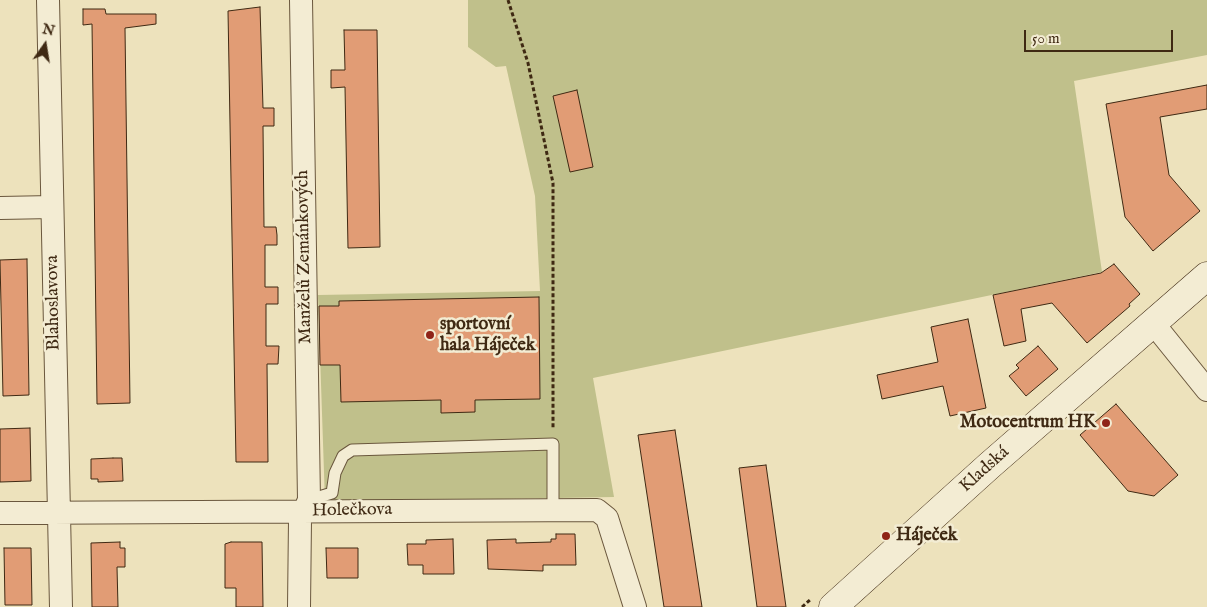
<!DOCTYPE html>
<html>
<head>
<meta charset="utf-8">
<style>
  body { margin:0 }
  #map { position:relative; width:1207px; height:607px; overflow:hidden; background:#ede2bc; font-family:"IM FELL English",serif }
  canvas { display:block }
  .north { position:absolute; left:20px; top:20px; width:50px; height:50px; -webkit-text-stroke:4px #f3ecd3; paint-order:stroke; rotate:13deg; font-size:14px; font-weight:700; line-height:20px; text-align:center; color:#3f2913 }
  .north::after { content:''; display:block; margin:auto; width:18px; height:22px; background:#3f2913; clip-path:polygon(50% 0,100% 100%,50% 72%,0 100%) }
  .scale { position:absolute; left:1024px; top:30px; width:149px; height:22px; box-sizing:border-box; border:2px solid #3f2913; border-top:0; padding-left:6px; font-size:15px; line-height:18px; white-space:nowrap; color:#3f2913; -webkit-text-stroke:4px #f3ecd3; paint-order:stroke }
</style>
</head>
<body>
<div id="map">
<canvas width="1207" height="607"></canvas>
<div class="north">N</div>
<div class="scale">50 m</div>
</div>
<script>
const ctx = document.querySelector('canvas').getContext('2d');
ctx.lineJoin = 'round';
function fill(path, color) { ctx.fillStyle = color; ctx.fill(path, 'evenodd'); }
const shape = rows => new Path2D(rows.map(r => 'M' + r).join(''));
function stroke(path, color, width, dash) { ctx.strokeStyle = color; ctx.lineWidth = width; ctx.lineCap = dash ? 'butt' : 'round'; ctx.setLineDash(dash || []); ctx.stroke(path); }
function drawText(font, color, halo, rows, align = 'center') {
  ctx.font = font + ' "IM FELL English",serif'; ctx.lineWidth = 5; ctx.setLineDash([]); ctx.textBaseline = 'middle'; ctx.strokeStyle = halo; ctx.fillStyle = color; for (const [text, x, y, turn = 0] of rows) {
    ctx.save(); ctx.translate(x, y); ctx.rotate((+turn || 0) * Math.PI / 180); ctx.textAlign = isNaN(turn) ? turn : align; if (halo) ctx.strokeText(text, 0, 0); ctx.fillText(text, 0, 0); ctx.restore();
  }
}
fill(shape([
  [468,0,1207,0,1207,55,1074,81,1102,272,593,378,614,497,325,502,318,295,540,291,535,196,506,66,496,67,468,47]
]), '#c0c08b');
const building = shape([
  [260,7,263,108,274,108,274,126,263,126,264,227,276,227,277,235,277,245,265,245,265,287,278,287,278,304,266,304,266,346,279,346,278,364,267,364,268,462,236,462,228,11,260,7],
  [83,9,105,9,106,14,156,14,156,24,125,28,130,403,97,404,92,24,83,25,83,9],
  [344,30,377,30,380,247,348,248,345,87,331,88,331,70,345,70,344,30],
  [1207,85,1207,109,1160,117,1169,175,1200,211,1153,251,1125,217,1106,104,1207,85],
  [577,90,593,167,570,172,553,96,577,90],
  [27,259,29,395,3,396,0,260,27,259],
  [1114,264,1140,294,1129,304,1130,306,1087,343,1052,303,1021,309,1026,341,1004,346,993,295,1101,273,1114,264],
  [539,297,540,399,475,400,475,412,441,413,441,400,341,402,340,365,320,365,319,306,339,306,339,301,539,297],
  [968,319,986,408,950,416,943,386,882,399,877,375,938,362,931,327,968,319],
  [1038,346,1058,369,1026,396,1009,376,1019,368,1016,365,1038,346],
  [1116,404,1178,475,1154,496,1128,491,1080,435,1116,404],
  [30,428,31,481,0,482,0,429,30,428],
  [675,430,702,607,664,607,638,435,675,430],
  [113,458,122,458,123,481,98,482,98,479,91,479,91,459,113,458],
  [766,465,786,607,757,607,739,468,766,465],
  [556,534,575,534,576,565,543,565,543,571,488,569,487,540,516,539,516,543,551,542,551,539,556,539,556,534],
  [453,539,454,574,423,574,423,565,408,565,407,544,426,544,426,540,453,539],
  [120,542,120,548,125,548,125,567,117,567,118,607,92,607,91,543,120,542],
  [231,542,262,542,263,607,236,607,236,588,225,588,225,544,231,542],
  [4,548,31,548,32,605,5,605,4,548],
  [326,548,358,548,358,578,327,578,326,548]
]);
fill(building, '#e19c75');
stroke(building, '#3f2913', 1);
const lane = shape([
  [309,500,332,493,335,473,343,456,352,450,553,444,553,509]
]);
const street = shape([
  [48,0,61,607],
  [0,208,52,207],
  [1153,323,1207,390],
  [0,513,597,510,607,518,635,607],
  [299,607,300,520,309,500,301,0]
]);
const secondary = shape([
  [833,607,990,465,1207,276]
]);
stroke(lane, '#6a573d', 13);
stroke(street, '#6a573d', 24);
stroke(secondary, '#3f2913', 29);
stroke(shape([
  [508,0,528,63,553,183,553,429],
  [802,607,811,599]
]), '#3f2913', 3, [4, 2.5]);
stroke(lane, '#f3ecd3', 11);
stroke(street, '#f3ecd3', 22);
stroke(secondary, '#f3ecd3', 28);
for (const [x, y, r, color] of [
  [430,335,5,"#8f2418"],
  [1106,423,5,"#8f2418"],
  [886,536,5,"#8f2418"]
]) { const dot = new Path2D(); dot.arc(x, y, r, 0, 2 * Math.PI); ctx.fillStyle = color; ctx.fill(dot); stroke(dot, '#f3ecd3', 2); }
drawText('18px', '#3f2913', '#f3ecd3', [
  ["Manželů Zemánkových",305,257,-91],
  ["Blahoslavova",54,303,-91],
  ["Kladská",985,470,-42],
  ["Holečkova",352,511,-1]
]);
drawText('bold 18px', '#3f2913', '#f3ecd3', [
  ["sportovní",440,325],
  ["hala Háječek",440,346],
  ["Motocentrum HK",1096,423,"right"],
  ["Háječek",896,536]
], 'left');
</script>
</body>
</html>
